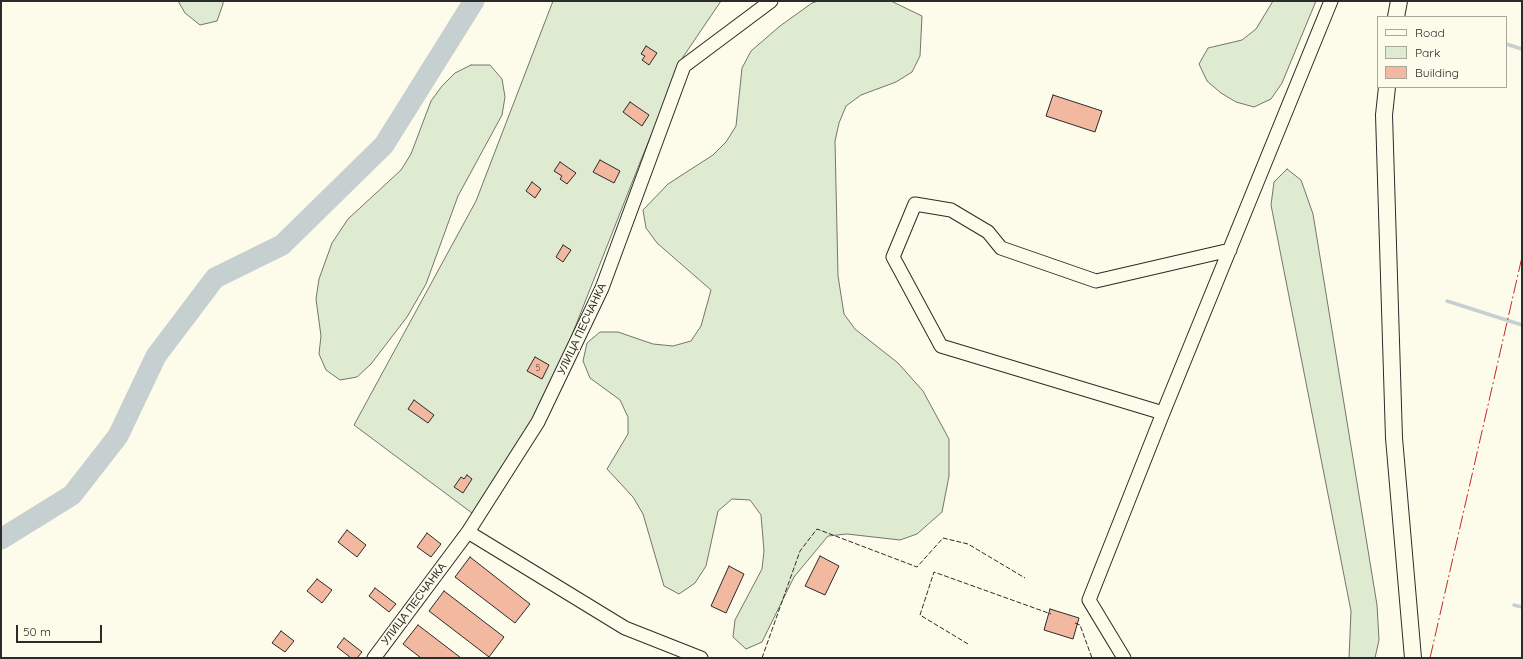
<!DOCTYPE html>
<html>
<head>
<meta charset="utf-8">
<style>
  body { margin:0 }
  #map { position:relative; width:1523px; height:659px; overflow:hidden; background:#fdfbea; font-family:Quicksand,sans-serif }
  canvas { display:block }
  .frame { position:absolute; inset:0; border:2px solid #2b2b2b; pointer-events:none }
  .legend { position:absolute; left:1377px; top:16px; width:130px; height:72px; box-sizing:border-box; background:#fdfbea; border:1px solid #a9a89e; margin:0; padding:5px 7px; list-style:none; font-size:12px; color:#2b2b2b }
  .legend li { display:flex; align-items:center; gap:8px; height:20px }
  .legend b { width:20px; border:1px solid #a9a89e }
  .scale { position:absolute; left:16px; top:625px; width:86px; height:18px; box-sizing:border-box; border:2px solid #2b2b2b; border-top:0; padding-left:5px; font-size:12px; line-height:14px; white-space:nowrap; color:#2b2b2b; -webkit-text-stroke:3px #fdfbea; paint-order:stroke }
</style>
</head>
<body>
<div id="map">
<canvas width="1523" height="659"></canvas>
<div class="frame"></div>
<ul class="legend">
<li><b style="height:5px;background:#fdfbea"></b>Road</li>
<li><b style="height:11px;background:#deebd1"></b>Park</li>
<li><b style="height:11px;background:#f2b8a0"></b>Building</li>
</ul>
<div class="scale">50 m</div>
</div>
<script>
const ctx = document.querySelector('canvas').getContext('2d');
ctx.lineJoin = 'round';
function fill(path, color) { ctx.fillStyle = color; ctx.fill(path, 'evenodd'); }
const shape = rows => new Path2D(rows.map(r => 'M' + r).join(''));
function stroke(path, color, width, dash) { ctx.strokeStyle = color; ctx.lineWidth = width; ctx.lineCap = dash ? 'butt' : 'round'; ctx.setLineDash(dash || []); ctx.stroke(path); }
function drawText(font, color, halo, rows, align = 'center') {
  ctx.font = font + ' Quicksand,sans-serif'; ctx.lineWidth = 3; ctx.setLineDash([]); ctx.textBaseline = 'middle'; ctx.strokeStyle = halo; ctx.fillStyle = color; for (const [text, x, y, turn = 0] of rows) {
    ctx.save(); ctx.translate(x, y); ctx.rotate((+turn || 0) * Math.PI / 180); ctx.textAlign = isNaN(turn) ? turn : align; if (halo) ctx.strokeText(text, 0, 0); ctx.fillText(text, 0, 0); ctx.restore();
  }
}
const green = shape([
  [178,1,223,1,223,4,217,21,200,25,185,13,178,1],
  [553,1,721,1,683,57,641,160,568,345,521,444,476,516,354,425,476,201,553,1],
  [818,1,891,1,922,16,920,56,912,72,896,82,861,95,846,106,839,123,835,141,838,276,844,314,855,329,898,363,923,391,949,439,949,476,942,512,917,534,900,540,847,534,828,536,794,577,762,642,746,649,733,637,735,620,762,569,764,551,761,515,750,500,732,499,718,511,706,566,695,583,679,594,664,586,643,514,633,497,607,469,628,434,628,417,620,400,590,378,583,361,587,343,600,332,618,332,653,344,673,346,691,341,701,326,711,290,657,243,646,228,643,210,668,184,713,155,726,142,736,126,742,68,751,51,780,26,812,3,818,1],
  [1273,1,1316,1,1282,83,1271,99,1254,107,1236,102,1221,93,1207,81,1199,64,1208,48,1242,40,1256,29,1273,1],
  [471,65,490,65,502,79,505,97,502,115,458,196,426,284,407,317,371,364,357,377,340,380,326,370,319,354,321,336,316,299,319,279,332,243,348,219,401,170,411,154,431,101,442,86,455,73,471,65],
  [1287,169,1301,180,1313,214,1377,605,1379,640,1375,658,1349,658,1351,611,1271,205,1274,182,1287,169]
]);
fill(green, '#deebd1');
stroke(green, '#74746e', 1);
stroke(shape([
  [1506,44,1522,49],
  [1447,301,1522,325],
  [1514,605,1522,607]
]), '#c7d0d0', 3.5);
stroke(shape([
  [1,539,72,495,118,436,156,356,215,278,282,245,384,145,474,1]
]), '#c7d0d0', 21);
const building = shape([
  [646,46,657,53,649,65,642,60,645,56,641,54,646,46],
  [1053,95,1102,111,1095,132,1046,116,1053,95],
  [630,102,649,115,642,126,623,112,630,102],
  [600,160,620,171,614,183,593,172,600,160],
  [560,162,576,173,567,184,560,179,562,176,554,171,560,162],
  [532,182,541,189,535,198,526,191,532,182],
  [563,245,571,250,563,262,556,257,563,245],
  [535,357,549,365,542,379,527,371,535,357],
  [414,400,434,415,428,423,408,409,414,400],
  [467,475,472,479,463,493,454,487,461,477,464,479,467,475],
  [347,530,366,545,357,557,338,542,347,530],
  [427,533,441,544,431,557,417,547,427,533],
  [820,556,839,566,825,595,805,586,820,556],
  [470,557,530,604,515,623,455,577,470,557],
  [729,566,744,574,726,613,711,606,729,566],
  [317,579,332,590,322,603,307,591,317,579],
  [375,588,396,604,389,612,369,596,375,588],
  [444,591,504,637,489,657,429,611,444,591],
  [1050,609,1079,618,1073,639,1044,630,1050,609],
  [418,625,461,658,421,658,403,644,418,625],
  [281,631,294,641,285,652,272,643,281,631],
  [344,638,362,652,357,658,351,658,337,647,344,638]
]);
fill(building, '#f2b8a0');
stroke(building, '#2b2b2b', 1);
const minor = shape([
  [1163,413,941,346,893,257,915,204,951,210,988,232,1001,248,1096,281,1230,250],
  [468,532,625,628,701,658],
  [374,658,468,532,538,422,602,288,684,66,771,1],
  [1124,658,1089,600,1163,413,1331,1]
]);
const major = shape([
  [1396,17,1399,1],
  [1387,87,1384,115,1394,438,1413,658]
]);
stroke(minor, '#2b2b2b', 15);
stroke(major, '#2b2b2b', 18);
stroke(minor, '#fdfbea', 13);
stroke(major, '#fdfbea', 16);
stroke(shape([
  [1075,623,1080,625,1092,658],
  [968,644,920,615,934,572,1051,614],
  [762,658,800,551,817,529,917,567,943,538,968,544,1025,578]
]), '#2b2b2b', 1, [5, 2]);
stroke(shape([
  [1430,658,1522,257]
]), '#c62828', 1, [14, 3, 2, 3]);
drawText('9px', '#5d4e48', null, [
  ["5",538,368]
]);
drawText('11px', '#2b2b2b', '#fdfbea', [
  ["УЛИЦА ПЕСЧАНКА",582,329,-65],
  ["УЛИЦА ПЕСЧАНКА",414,604,-53]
]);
</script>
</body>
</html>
